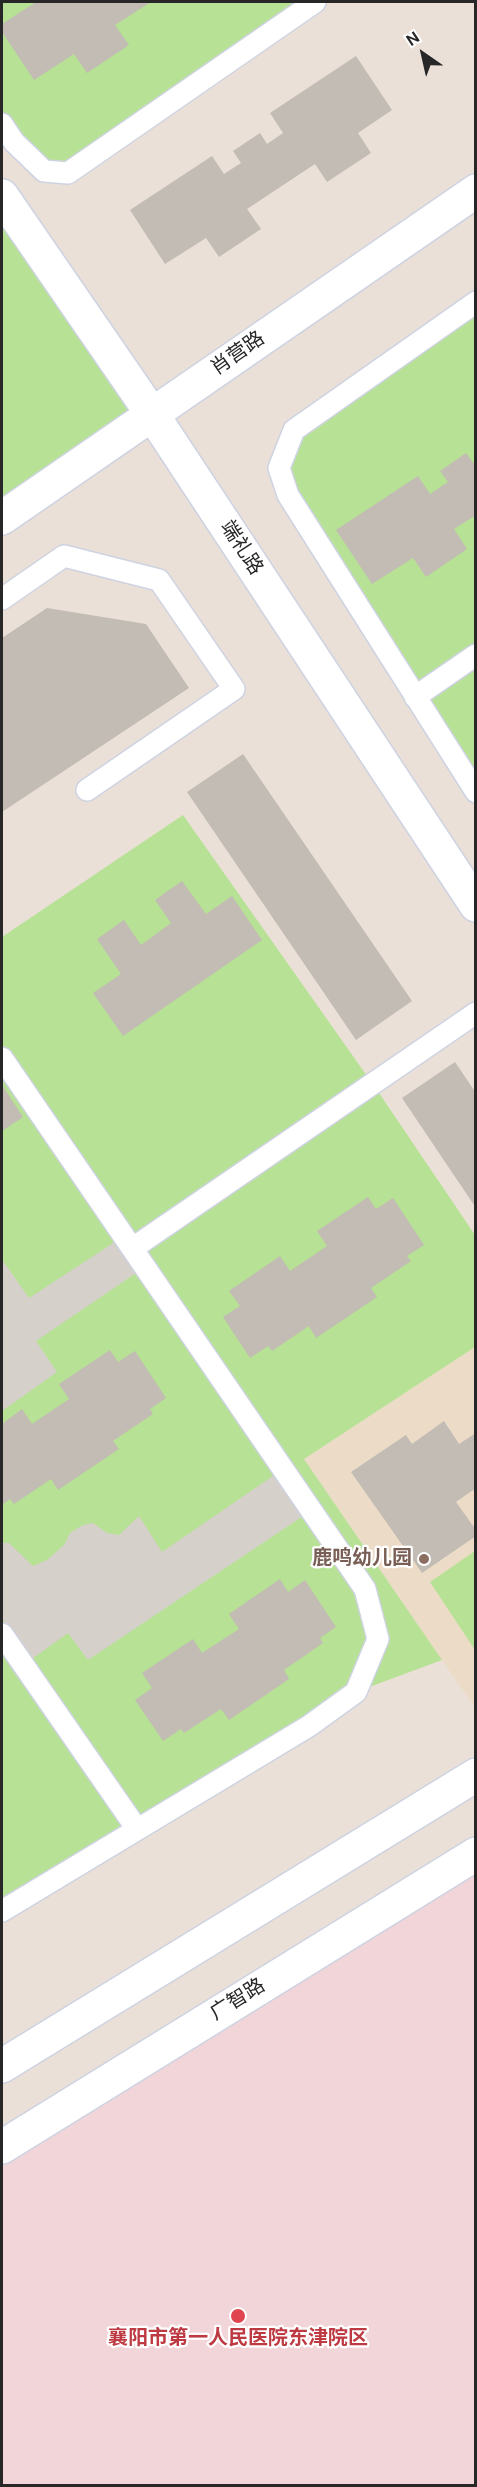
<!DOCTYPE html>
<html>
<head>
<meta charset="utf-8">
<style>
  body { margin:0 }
  #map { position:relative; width:477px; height:2487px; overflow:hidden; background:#eae0d8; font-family:"DM Sans",sans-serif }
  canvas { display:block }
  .frame { position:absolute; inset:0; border:3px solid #272727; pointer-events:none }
  .north { position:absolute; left:393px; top:24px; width:60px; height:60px; -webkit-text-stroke:4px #fff; paint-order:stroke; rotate:326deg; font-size:16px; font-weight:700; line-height:24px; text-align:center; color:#272727 }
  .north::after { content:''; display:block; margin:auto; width:21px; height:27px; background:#272727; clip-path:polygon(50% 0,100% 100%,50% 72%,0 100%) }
</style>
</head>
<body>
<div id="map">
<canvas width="477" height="2487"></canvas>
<div class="frame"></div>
<div class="north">N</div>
</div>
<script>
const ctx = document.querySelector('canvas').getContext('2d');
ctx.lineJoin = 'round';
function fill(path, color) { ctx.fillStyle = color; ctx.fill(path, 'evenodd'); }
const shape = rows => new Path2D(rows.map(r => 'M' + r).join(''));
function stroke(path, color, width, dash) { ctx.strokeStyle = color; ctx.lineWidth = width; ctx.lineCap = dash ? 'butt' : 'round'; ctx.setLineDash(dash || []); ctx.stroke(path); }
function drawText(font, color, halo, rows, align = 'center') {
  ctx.font = font + ' "DM Sans","Noto Sans SC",sans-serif'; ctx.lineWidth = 4.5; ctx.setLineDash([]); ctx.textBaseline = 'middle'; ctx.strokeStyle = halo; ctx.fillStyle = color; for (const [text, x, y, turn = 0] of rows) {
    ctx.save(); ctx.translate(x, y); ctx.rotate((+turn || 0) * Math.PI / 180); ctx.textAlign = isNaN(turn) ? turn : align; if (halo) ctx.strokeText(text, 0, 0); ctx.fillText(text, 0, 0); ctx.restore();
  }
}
fill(shape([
  [475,1347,475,1708,304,1459]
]), '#ecdcc7');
fill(shape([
  [475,1854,475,2485,2,2486,2,2147]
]), '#f1d5d9');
fill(shape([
  [2,2,315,2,68,173,44,171,2,124],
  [2,196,152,414,2,518],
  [475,302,475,792,279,468,294,430],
  [183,815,379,1093,475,1235,475,1347,304,1459,442,1660,356,1692,2,1911,2,937],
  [475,1551,475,1650,430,1582]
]), '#b7e194');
fill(shape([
  [124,1236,145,1267,36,1341,57,1372,2,1411,2,1262,3,1261,29,1298],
  [283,1469,312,1510,88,1660,68,1633,32,1659,2,1619,2,1543,9,1543,33,1566,47,1560,64,1545,70,1533,83,1525,93,1523,107,1533,119,1535,139,1516,162,1552]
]), '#d6d0cb');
fill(shape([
  [36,2,151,2,115,25,129,45,87,73,74,54,34,80,2,32,2,24],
  [356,56,392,110,358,133,371,153,327,182,315,164,247,209,261,229,219,257,206,238,165,264,130,210,212,156,224,174,241,163,233,151,260,133,267,144,283,133,270,113],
  [466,453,474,464,476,463,476,515,454,529,467,549,426,577,413,558,372,584,336,530,418,476,430,494,448,482,440,471],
  [47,608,146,624,189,688,2,812,2,638],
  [243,754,412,1001,356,1040,187,792],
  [182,881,206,914,232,896,262,940,123,1036,93,993,121,974,97,939,124,920,141,945,171,923,155,900],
  [455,1062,476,1093,476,1208,402,1098],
  [2,1085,23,1117,2,1131],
  [368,1197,376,1209,393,1198,424,1245,407,1256,411,1261,371,1288,377,1297,316,1338,309,1326,272,1351,268,1346,250,1358,223,1317,240,1306,229,1291,280,1256,290,1271,327,1246,317,1231],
  [110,1350,118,1362,135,1351,166,1398,150,1409,153,1414,113,1441,119,1449,58,1490,51,1479,14,1504,10,1499,2,1505,2,1424,22,1409,32,1424,69,1399,59,1384],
  [444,1421,459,1444,476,1433,476,1494,473,1490,456,1502,476,1530,476,1536,422,1573,351,1472,406,1435,412,1444],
  [280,1579,288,1592,305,1580,336,1627,320,1638,323,1643,284,1670,289,1679,229,1720,221,1709,184,1733,181,1729,163,1741,135,1700,152,1688,142,1673,193,1639,202,1653,239,1629,229,1614]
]), '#c2bcb4');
const service = shape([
  [2,124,14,142,44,171,68,173,315,2],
  [476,302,294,430,279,468,288,495,476,792],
  [2,599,64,556,159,580,234,689,87,790],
  [415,697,476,655],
  [2,1058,365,1589,378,1639,356,1692,309,1726,2,1911],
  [133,1248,476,1013],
  [2,1634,137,1829]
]);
const minor = shape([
  [2,196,152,414,476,905],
  [2,518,476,191]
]);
const tertiary = shape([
  [2,2066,476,1775],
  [2,2147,476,1854]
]);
stroke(service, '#ced3e1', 24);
stroke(minor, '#ced3e1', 36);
stroke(tertiary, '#ced3e1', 36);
stroke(service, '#fff', 21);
stroke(minor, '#fff', 33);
stroke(tertiary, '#fff', 33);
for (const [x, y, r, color] of [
  [424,1559,6,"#8d6e63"],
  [238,2316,8,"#e0444e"]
]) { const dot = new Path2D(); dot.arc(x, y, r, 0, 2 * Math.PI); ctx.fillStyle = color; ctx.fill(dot); stroke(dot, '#fff', 2); }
drawText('20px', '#272727', '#fff', [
  ["肖营路",238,354,-35],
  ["端礼路",241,548,57],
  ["广智路",238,2000,-32]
]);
drawText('bold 20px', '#785e54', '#fff', [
  ["鹿鸣幼儿园",412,1559]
], 'right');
drawText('bold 20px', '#be3a42', '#fff', [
  ["襄阳市第一人民医院东津院区",238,2339]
]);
</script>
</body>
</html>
